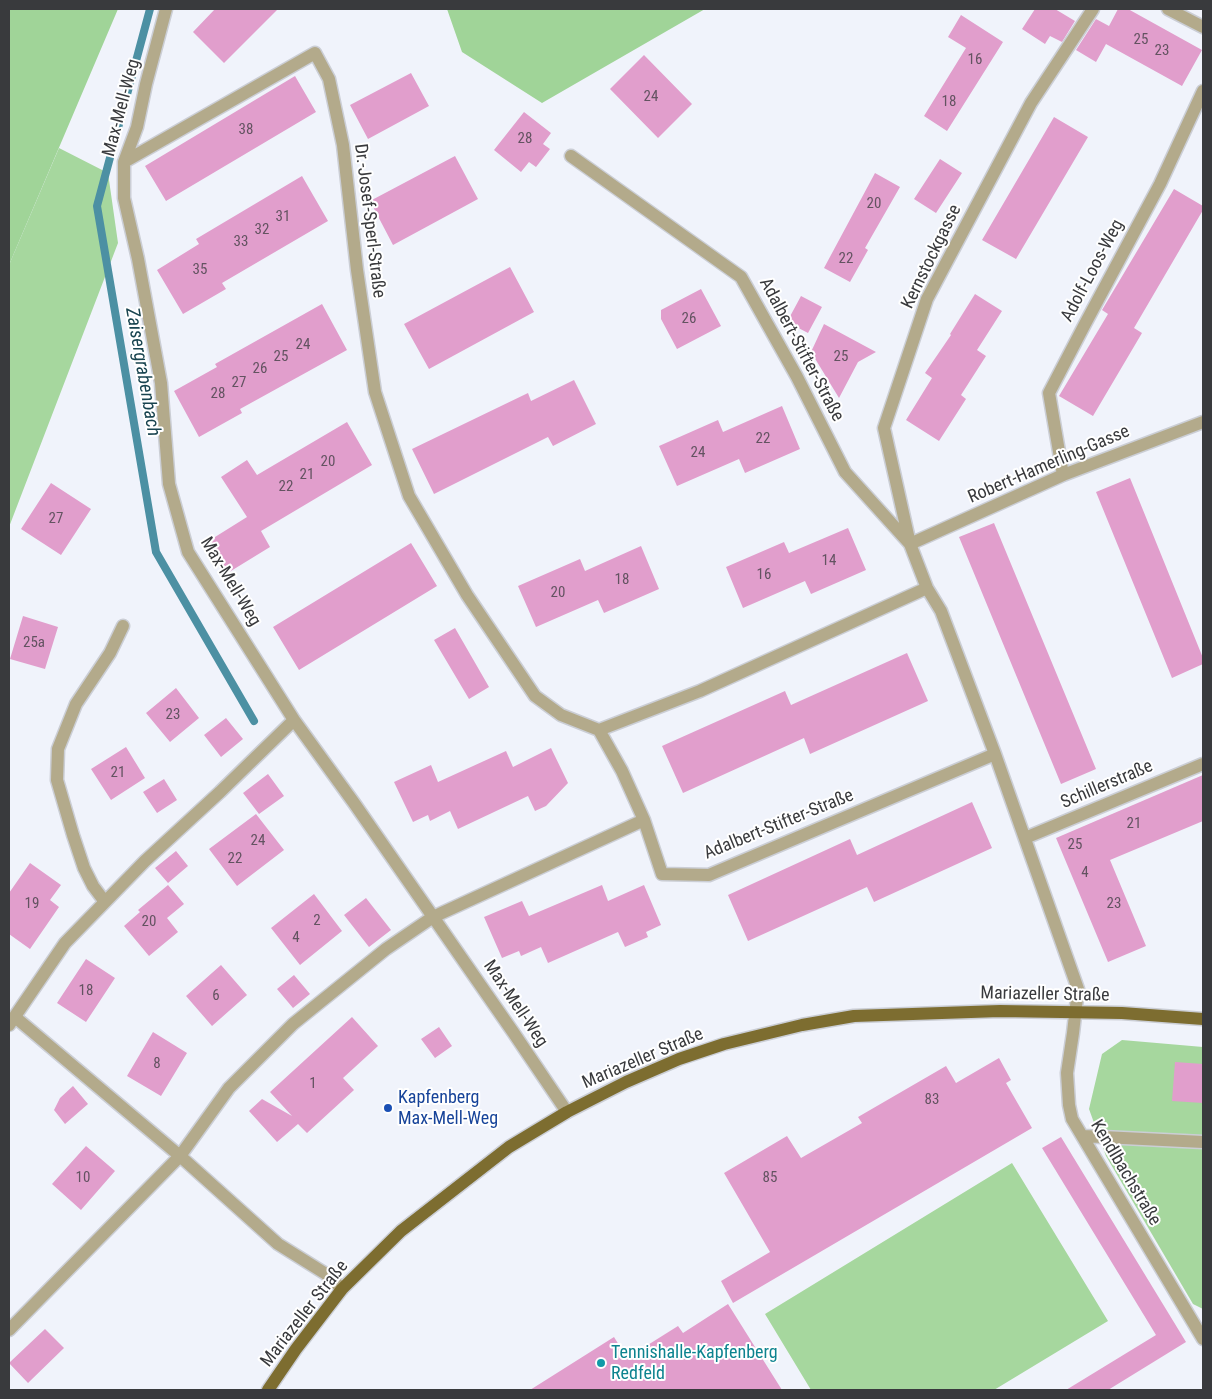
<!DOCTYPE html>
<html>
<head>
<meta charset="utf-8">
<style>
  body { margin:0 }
  #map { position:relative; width:1212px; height:1399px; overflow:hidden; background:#f0f3fb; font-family:"Roboto Condensed",sans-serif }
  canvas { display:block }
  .frame { position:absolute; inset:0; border:10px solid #393a3d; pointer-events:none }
</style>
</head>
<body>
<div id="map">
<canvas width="1212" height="1399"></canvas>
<div class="frame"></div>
</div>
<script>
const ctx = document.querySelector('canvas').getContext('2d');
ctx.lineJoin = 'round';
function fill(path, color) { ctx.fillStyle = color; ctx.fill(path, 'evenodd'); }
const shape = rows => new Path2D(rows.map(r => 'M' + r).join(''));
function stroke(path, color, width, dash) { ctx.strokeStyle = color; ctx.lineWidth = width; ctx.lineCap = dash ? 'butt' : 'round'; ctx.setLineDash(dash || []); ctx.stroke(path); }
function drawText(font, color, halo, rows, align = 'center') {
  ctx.font = font + ' "Roboto Condensed",sans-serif'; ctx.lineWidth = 4; ctx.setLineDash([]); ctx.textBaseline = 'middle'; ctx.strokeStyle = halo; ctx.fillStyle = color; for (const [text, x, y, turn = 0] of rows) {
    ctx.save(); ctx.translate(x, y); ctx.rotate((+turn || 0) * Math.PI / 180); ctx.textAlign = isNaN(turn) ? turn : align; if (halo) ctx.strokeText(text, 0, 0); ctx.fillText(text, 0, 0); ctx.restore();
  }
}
fill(shape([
  [59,148,108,173,118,243,9,527,9,265],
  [1122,1040,1203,1047,1203,1309,1193,1304,1106,1156,1089,1109,1102,1054],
  [1012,1163,1108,1321,994,1390,811,1390,765,1314]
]), '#a6d79e');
fill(shape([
  [9,9,118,9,9,265],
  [447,9,705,9,542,103,462,52]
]), '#a0d498');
stroke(shape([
  [150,9,97,206,156,552,254,721]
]), '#4c90a3', 8);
fill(shape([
  [215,9,278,9,224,63,193,32],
  [1035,9,1055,9,1075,21,1062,42,1050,36,1045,44,1022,29],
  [1118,9,1128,9,1202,50,1182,86,1106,44,1096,62,1076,50,1096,19,1109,26],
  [961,15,1003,42,947,131,924,116,966,48,948,37],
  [644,55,692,104,658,138,610,89],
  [411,73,429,106,368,139,350,105],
  [295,76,316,112,166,201,145,166],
  [524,112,551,133,543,144,550,149,536,167,529,162,521,172,494,150],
  [1054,117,1088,137,1016,259,982,240],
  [455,156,478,199,393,245,370,201],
  [940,159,962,173,936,213,914,199],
  [875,173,900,187,865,248,868,250,850,282,824,268],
  [302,176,328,221,222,283,226,289,183,314,157,270,199,244,196,239],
  [1174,189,1203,206,1203,210,1134,328,1142,333,1093,416,1059,396,1108,314,1102,310],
  [510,267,534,312,429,369,404,324],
  [701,289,721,326,677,349,661,319,661,310],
  [975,294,1002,311,977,350,986,356,961,395,966,399,939,441,906,420,932,378,925,373,951,335,950,334],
  [801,296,822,307,808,333,787,322],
  [322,304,347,350,240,409,242,413,199,437,174,391,217,367,215,364],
  [824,324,876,352,858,362,839,398,811,352],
  [574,380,596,424,553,446,548,437,434,494,412,449,528,393,531,401],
  [782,406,800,449,745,473,739,459,677,486,659,446,718,420,723,432],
  [347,422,372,465,261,531,270,547,226,574,207,542,247,517,221,477,247,460,257,475],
  [1130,478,1203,658,1203,664,1172,678,1096,492],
  [51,483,91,509,61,555,21,529],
  [994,523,1096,769,1061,784,959,537],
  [848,528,866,570,811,594,805,581,743,608,726,567,784,542,789,553],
  [411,543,437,586,299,670,273,627],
  [641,546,659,589,604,613,598,600,536,627,518,586,580,559,585,571],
  [23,616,58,627,45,669,10,659],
  [455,628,489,687,469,699,434,640],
  [907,653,928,701,810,754,804,738,683,793,662,746,785,691,791,705],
  [176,688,199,718,170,742,146,713],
  [226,718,243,739,221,757,204,735],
  [126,747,145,778,111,800,91,769],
  [551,748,568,783,546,806,535,811,528,796,458,829,450,811,430,821,428,815,413,822,394,782,431,765,438,782,506,751,513,767],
  [268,774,284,796,259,814,243,793],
  [1203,775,1203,821,1110,860,1146,946,1108,962,1056,838],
  [164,779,177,800,157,813,143,792],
  [972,802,992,848,874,902,867,887,748,941,728,895,850,839,857,855],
  [256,814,284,850,237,886,209,849],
  [176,851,188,866,168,883,155,868],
  [30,863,61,885,50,900,59,907,30,949,9,934,9,893],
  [168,885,184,904,167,918,178,932,149,956,124,926,140,912,138,910],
  [602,885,608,901,644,885,661,925,646,932,648,937,625,947,618,932,548,963,541,947,521,956,519,951,502,958,484,917,522,901,529,916],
  [314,894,342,931,300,965,271,928],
  [366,898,391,930,369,947,344,915],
  [86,959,115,978,86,1022,57,1003],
  [221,965,247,995,212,1026,186,996],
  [294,975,310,994,293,1008,277,989],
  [352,1017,378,1046,343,1078,354,1090,307,1133,298,1124,277,1142,249,1111,262,1099,292,1116,270,1092],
  [439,1027,452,1046,435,1058,421,1039],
  [153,1032,187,1053,161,1096,127,1076],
  [999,1058,1011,1080,1006,1083,1032,1128,733,1303,721,1281,770,1252,724,1173,787,1136,801,1158,862,1123,858,1117,946,1066,956,1083],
  [1175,1062,1203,1064,1203,1103,1172,1101],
  [73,1086,88,1104,65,1124,54,1110,60,1098],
  [1061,1137,1186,1342,1108,1390,1066,1390,1156,1335,1042,1148],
  [86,1146,115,1171,81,1210,52,1184],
  [728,1304,782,1390,530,1390,614,1337,627,1358,678,1326,683,1333],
  [45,1329,64,1348,28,1383,9,1363]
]), '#e19ecc');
const minor = shape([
  [166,9,146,84,137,127,124,162,124,198,138,259,161,383,169,484,188,552,294,720,354,803,513,1032,567,1112],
  [1093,9,1031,103,927,299,884,428,910,544,1063,475,1203,422],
  [1168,9,1203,27],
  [571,156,741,277,797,377,845,472,910,544,927,588,941,611,995,754,1078,989,1073,1033,1067,1073,1069,1105,1072,1119,1203,1339],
  [124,162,315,53,329,79,343,145,357,270,375,392,409,496,467,595,535,696,561,715,599,730,700,691,927,588],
  [1063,475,1049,393,1085,324,1160,184,1203,91],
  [599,730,622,771,644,820,662,874,709,875,995,754],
  [1025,838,1203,764],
  [105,902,93,886,84,868,73,835,57,780,58,749,76,704,110,653,123,626],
  [15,1017,180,1156,278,1244,326,1274,342,1289],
  [9,1025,65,943,145,861,220,792,294,720],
  [1083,1136,1203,1142],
  [9,1330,180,1156,229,1088,293,1024,386,949,433,917,644,820]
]);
const primary = shape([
  [268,1390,296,1349,342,1289,401,1231,509,1147,567,1112,626,1082,679,1059,724,1044,802,1025,854,1016,1000,1011,1122,1013,1203,1019]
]);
stroke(minor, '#cbced5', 15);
stroke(primary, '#cbced5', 15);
stroke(minor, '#b3aa8b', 12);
stroke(primary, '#7d6d30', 12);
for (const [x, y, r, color] of [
  [388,1108,5,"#1a4fb4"],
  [601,1363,5,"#0f9aa8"]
]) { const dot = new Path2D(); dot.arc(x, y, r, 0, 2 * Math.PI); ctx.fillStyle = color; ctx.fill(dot); stroke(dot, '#fff', 2); }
drawText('15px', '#635361', null, [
  ["25",1141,40],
  ["23",1162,51],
  ["16",975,60],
  ["24",651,97],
  ["18",949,102],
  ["38",246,130],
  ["28",525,139],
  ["20",874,204],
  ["31",283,217],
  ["32",262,230],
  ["33",241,242],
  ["22",846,259],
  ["35",200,270],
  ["26",689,319],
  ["24",303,345],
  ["25",281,357],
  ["25",841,357],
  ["26",260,369],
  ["27",239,383],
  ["28",218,394],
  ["22",763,439],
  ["24",698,453],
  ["20",328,462],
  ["21",307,475],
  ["22",286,487],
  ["27",56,519],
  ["14",829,561],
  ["16",764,575],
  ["18",622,580],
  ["20",558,593],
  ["25a",34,643],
  ["23",173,715],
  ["21",118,773],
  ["21",1134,824],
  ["24",258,841],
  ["25",1075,845],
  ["22",235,859],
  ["4",1085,873],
  ["19",32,904],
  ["23",1114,904],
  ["2",317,921],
  ["20",149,922],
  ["4",296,938],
  ["18",86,991],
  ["6",216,996],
  ["8",157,1064],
  ["1",313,1084],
  ["83",932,1100],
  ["10",83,1178],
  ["85",770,1178]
]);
drawText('18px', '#393a3d', '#fff', [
  ["Max-Mell-Weg",122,108,-75],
  ["Dr.-Josef-Sperl-Straße",369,221,83],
  ["Kernstockgasse",932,257,-64],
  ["Adolf-Loos-Weg",1093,271,-62],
  ["Adalbert-Stifter-Straße",801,350,62],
  ["Robert-Hamerling-Gasse",1049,465,-23],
  ["Max-Mell-Weg",230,582,59],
  ["Schillerstraße",1107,785,-23],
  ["Adalbert-Stifter-Straße",779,825,-22],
  ["Mariazeller Straße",1045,995,1],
  ["Max-Mell-Weg",515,1004,56],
  ["Mariazeller Straße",643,1059,-23],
  ["Kendlbachstraße",1125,1173,59],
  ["Mariazeller Straße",305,1314,-52]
]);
drawText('18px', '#164399', '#fff', [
  ["Kapfenberg",398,1098],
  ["Max-Mell-Weg",398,1119]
], 'left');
drawText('18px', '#0d838f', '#fff', [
  ["Tennishalle-Kapfenberg",611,1353],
  ["Redfeld",611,1374]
], 'left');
drawText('italic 19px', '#18434f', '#fff', [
  ["Zaisergrabenbach",142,372,80]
]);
</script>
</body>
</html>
